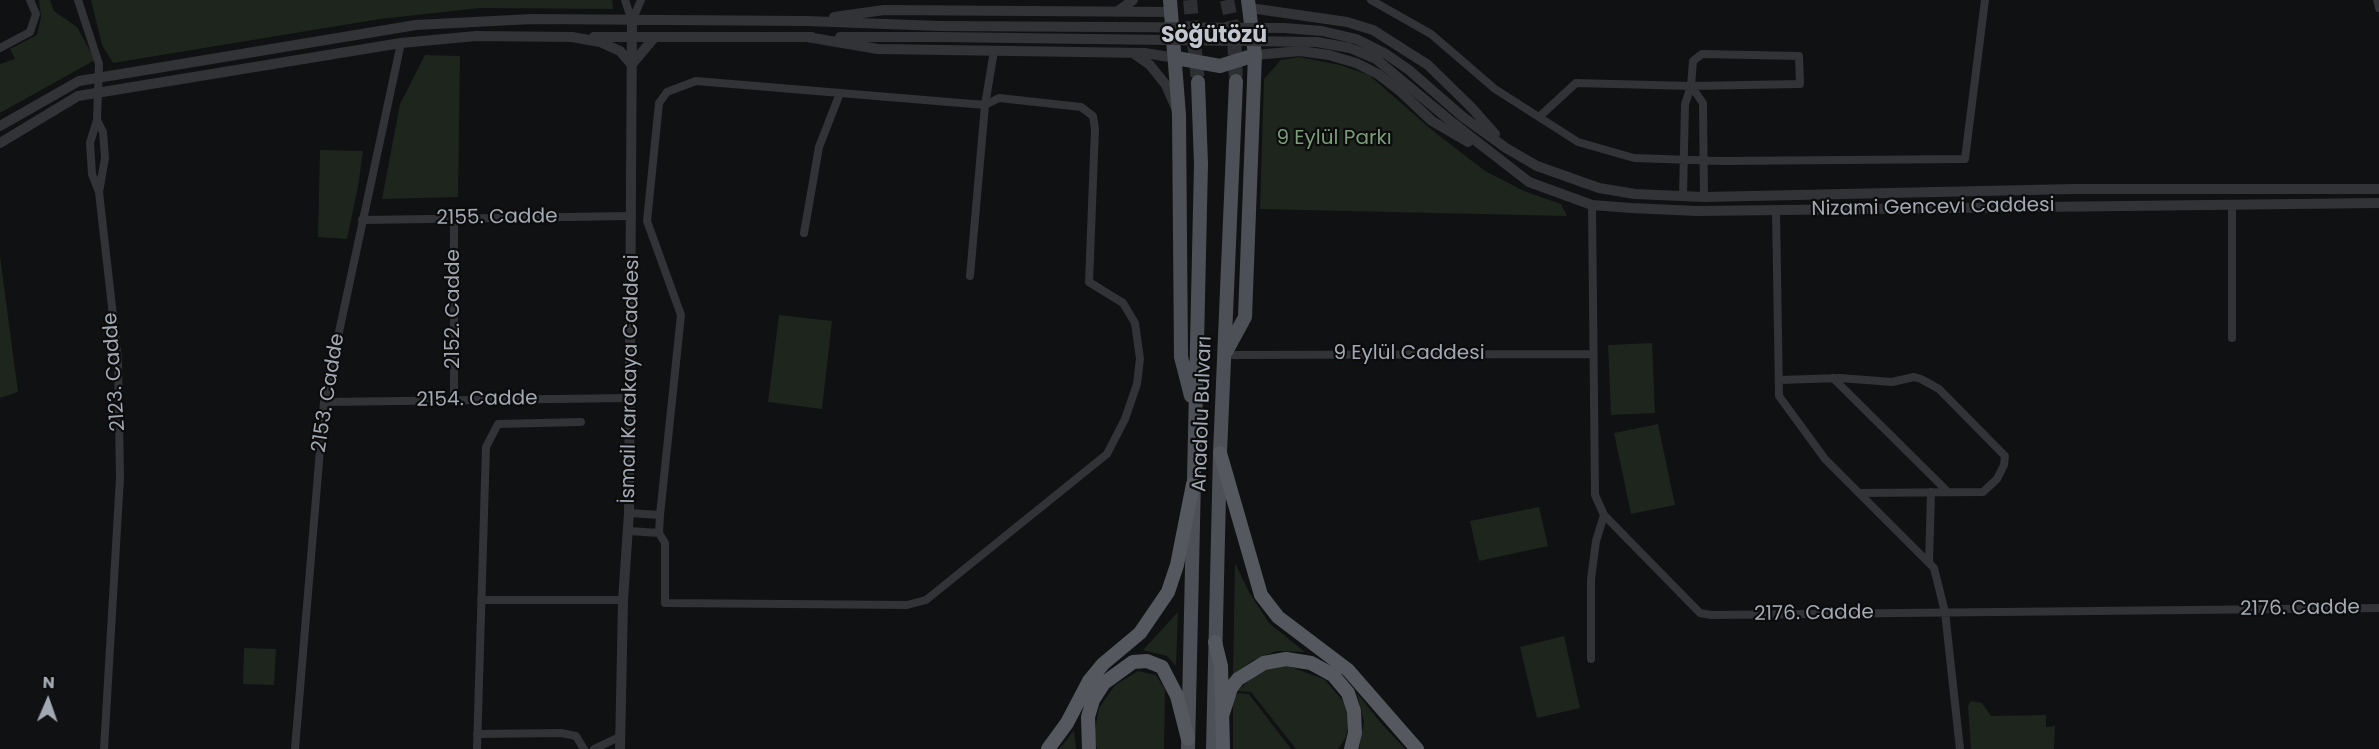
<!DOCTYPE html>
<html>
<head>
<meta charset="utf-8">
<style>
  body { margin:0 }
  #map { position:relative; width:2379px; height:749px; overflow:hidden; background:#101112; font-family:Poppins,sans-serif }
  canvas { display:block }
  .north { position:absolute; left:18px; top:671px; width:60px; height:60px; -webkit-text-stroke:4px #0c0c0d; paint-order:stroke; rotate:2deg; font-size:16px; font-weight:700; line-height:24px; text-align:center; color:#a2a9b3 }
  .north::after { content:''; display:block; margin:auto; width:21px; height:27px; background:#a2a9b3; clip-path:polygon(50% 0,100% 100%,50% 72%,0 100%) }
</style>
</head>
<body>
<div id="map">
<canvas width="2379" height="749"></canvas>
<div class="north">N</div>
</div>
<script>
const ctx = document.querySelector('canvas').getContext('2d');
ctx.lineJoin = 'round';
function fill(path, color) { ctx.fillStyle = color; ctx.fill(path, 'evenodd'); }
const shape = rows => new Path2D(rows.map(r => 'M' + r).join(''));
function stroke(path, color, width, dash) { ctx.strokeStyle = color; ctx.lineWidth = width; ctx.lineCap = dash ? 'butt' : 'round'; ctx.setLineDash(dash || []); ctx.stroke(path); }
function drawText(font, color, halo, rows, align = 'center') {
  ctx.font = font + ' Poppins,sans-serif'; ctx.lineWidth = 4.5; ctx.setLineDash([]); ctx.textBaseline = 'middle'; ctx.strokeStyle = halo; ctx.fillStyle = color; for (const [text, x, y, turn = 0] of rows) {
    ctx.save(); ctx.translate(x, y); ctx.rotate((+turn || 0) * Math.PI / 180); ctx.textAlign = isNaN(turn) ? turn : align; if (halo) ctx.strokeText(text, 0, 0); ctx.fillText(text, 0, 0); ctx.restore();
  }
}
fill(shape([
  [39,0,50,0,54,11,77,27,95,60,0,113,0,64,15,59,10,49,37,35,41,17],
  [91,0,612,0,613,9,480,8,380,19,113,63,102,45],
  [425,55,460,56,458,197,382,199,400,104],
  [1299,57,1340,65,1369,75,1432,130,1485,171,1524,191,1561,204,1567,216,1260,209,1264,79,1281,60],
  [320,150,363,151,358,187,347,239,318,237],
  [0,256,18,392,0,398],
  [779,315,832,321,822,409,768,402],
  [1652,343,1655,413,1611,415,1608,345],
  [1658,424,1675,505,1631,514,1614,433],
  [1539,507,1548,546,1479,561,1470,521],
  [1235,563,1249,592,1269,623,1305,652,1276,651,1252,661,1233,674],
  [1178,612,1176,666,1167,656,1143,650],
  [1564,636,1580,708,1537,718,1520,647],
  [244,648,276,649,274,685,243,684],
  [1288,666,1324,679,1344,702,1349,712,1348,724,1346,737,1338,749,1296,749,1251,692,1237,691,1255,675,1273,667],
  [1138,671,1156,675,1165,689,1164,749,1097,749,1094,735,1099,708,1115,685],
  [1239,693,1249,694,1291,749,1233,749,1233,698],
  [1357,693,1381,723,1405,749,1359,749,1364,722],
  [1971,701,1982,703,1991,716,2046,715,2046,727,2055,726,2054,749,1971,749,1968,706],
  [1074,730,1076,749,1059,749,1065,742]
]), '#1d251d');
stroke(shape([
  [1190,0,1198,82],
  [1227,0,1234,34,1236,81]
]), '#2d2f32', 14, [14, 7]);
stroke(shape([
  [78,0,99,64,97,120,103,132,105,158,99,192,118,360,120,478,104,749],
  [625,0,632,21],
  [1371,0,1431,34,1495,89,1578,142,1634,158,1722,161,1965,159,1985,0],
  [2377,0,2379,8],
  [632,21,641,0],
  [0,48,30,32,36,14,30,0],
  [696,81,985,105,999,98,1081,107,1093,116,1095,129,1089,282,1123,303,1135,323,1140,359,1137,384,1125,419,1107,454,926,600,907,605,665,603,665,543,659,533,660,515,681,315,647,221,659,103,667,92,696,81],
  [1691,86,1703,103,1704,197],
  [1539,117,1576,83,1691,86,1800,84,1799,56,1702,54,1693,61,1691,86,1685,104,1683,197],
  [97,120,90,143,92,174,99,192],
  [2232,204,2232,338],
  [1592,205,1595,495,1604,515,1700,613,1711,615,2379,608],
  [1776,210,1779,396,1825,459,1934,568,1945,612,1960,749],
  [362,220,632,216],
  [804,233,819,147,840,93],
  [970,276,985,105,994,51],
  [1225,355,1593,354],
  [1833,378,1948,492],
  [1779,380,1840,378,1892,382,1914,377,1921,379,1939,389,2005,456,2004,465,1997,479,1983,492,1859,493],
  [454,399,454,218],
  [324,402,630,398],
  [629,513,660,515],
  [629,531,659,533],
  [1929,563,1931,492],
  [481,600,623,600],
  [1591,659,1591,579,1596,541,1604,515],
  [477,734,561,733,576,736,584,749],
  [295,749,324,402,401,43],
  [477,749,486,447,498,424,581,422],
  [594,749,619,737]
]), '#313337', 8);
stroke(shape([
  [1250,8,1347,22,1373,30,1428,65,1472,108,1495,134],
  [1117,12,1133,0],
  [834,17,884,10,1172,12],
  [594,37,812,37],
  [807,37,878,49,1145,53,1176,58],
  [840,37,940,37],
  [1133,53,1150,65,1166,85,1176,108],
  [1255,55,1300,51,1329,55,1356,63,1378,74,1400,91,1432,121,1468,142],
  [632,64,654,38],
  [1463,117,1506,148,1537,166,1599,188,1635,194,1704,197,2075,189,2379,189],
  [1453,123,1529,182,1592,205,1631,208,1697,211,2379,203],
  [0,126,79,81,416,25,532,19,806,21,940,26],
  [0,143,78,96,401,43,476,36,572,37,600,42,620,51,632,65],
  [620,749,623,600,629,513,632,21]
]), '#313337', 10);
stroke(shape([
  [1170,0,1179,115,1181,357,1191,396],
  [1176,58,1220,66,1255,55],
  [1226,352,1245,317,1255,55,1248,0],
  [1188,749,1201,164,1198,82],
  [1213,749,1220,453,1236,81]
]), '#4d5056', 14);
stroke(shape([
  [1220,453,1261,595,1278,617,1348,670,1417,749],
  [1215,642,1221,666,1223,749],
  [1223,713,1231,688,1238,679,1264,663,1286,659,1311,663,1333,675,1348,693,1354,711,1355,733,1351,749],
  [1048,749,1067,723,1089,681,1103,664,1140,633,1168,592,1177,565,1193,484],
  [1089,749,1088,717,1093,700,1104,683,1133,662,1147,661,1162,667,1177,696,1188,739]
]), '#55585f', 14);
stroke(shape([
  [940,26,1284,28,1322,31,1356,39,1386,54,1409,70,1463,117],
  [940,37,1317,42,1350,48,1376,59,1453,123]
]), '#313337', 10);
drawText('20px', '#799e78', '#0c0c0d', [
  ["9 Eylül Parkı",1334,139]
]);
drawText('20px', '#a2a9b3', '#0c0c0d', [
  ["Nizami Gencevi Caddesi",1933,208,-1],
  ["2155. Cadde",497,218,-1],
  ["2152. Cadde",454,309,-90],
  ["9 Eylül Caddesi",1409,354],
  ["2123. Cadde",115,372,-94],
  ["İsmail Karakaya Caddesi",631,379,-89],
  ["2153. Cadde",329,393,-81],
  ["2154. Cadde",477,400,-1],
  ["Anadolu Bulvarı",1203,414,-88],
  ["2176. Cadde",2300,609,-1],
  ["2176. Cadde",1814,614,-1]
]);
drawText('bold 22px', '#c2c7cf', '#0c0c0d', [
  ["Söğütözü",1214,36]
]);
</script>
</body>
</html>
